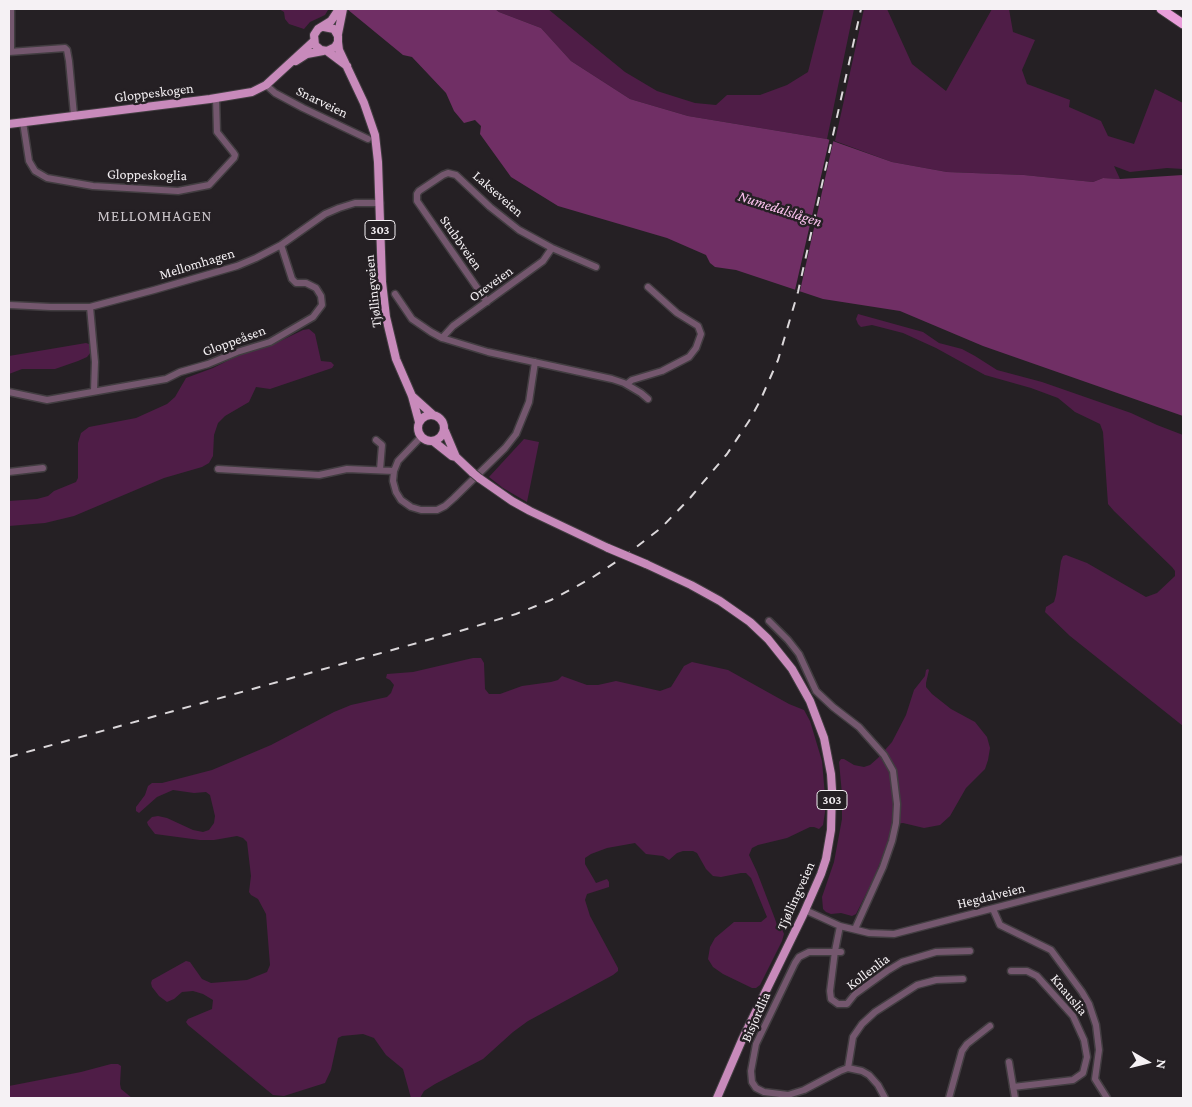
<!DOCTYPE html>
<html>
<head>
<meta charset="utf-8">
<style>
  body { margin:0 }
  #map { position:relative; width:1192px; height:1107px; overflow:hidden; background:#252024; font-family:"Crimson Pro",serif }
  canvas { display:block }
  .frame { position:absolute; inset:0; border:10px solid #f5f1f4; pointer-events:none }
  .north { position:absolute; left:1122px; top:1037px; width:50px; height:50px; -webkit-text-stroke:4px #252024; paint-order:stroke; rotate:98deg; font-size:14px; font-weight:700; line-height:20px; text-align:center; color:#f5f1f4 }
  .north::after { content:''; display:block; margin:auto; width:18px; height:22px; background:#f5f1f4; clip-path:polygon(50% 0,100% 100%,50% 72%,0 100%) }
</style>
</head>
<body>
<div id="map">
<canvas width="1192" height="1107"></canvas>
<div class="frame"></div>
<div class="north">N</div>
</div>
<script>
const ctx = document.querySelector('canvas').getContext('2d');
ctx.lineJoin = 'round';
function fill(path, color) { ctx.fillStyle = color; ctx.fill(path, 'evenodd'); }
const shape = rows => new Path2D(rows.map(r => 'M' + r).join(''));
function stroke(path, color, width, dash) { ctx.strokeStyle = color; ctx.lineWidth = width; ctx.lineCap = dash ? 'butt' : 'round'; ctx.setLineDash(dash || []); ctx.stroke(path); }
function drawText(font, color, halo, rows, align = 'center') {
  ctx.font = font + ' "Crimson Pro",serif'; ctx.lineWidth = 5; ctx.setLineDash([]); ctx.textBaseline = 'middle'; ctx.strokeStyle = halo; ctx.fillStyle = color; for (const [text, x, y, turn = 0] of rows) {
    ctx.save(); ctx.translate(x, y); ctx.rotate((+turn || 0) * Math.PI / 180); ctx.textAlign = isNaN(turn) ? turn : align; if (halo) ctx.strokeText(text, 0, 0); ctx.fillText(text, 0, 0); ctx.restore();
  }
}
fill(shape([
  [279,9,328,9,328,10,325,15,310,22,304,29,289,24,285,19,284,12],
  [495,9,548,9,625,72,657,91,695,103,716,105,727,95,760,95,787,85,808,72,824,9,854,9,827,139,688,116,630,99,571,61,541,28,499,12],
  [864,9,887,9,912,64,946,91,992,9,1009,9,1013,32,1035,40,1022,70,1027,84,1070,100,1069,107,1101,121,1108,136,1134,144,1155,89,1183,103,1183,169,1167,168,1130,172,1114,166,1120,179,1103,178,1093,182,1024,175,947,172,892,162,835,141],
  [858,314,923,332,939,343,962,349,975,356,997,370,1042,382,1131,413,1157,425,1183,435,1183,726,1070,636,1045,612,1046,607,1054,602,1056,595,1061,561,1063,556,1066,555,1087,563,1146,597,1157,593,1175,576,1175,571,1172,567,1114,511,1108,504,1103,432,1100,424,1075,412,1058,398,1031,388,985,375,936,348,903,333,872,325,861,327,858,324,856,319],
  [309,329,315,334,321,361,331,362,334,365,332,368,270,389,256,387,249,402,225,416,218,423,214,435,213,456,209,463,202,467,164,478,74,516,45,523,9,526,9,501,37,499,48,496,54,491,76,482,78,478,78,443,81,433,89,427,136,418,167,404,175,397,186,378,213,368,239,355,272,345,303,330],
  [86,343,89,344,91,352,87,357,78,361,55,369,22,369,9,374,9,356],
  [524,439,539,442,527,502,503,488,489,477],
  [473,658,481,658,484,663,485,689,489,694,500,694,522,686,551,682,558,680,562,676,587,685,598,685,616,681,660,691,671,687,684,666,692,662,728,670,789,704,804,710,810,721,822,761,825,796,825,812,823,825,819,829,814,827,810,827,787,838,758,845,752,848,749,855,757,872,775,919,777,925,782,929,784,934,782,941,760,985,756,988,752,988,723,974,713,967,708,959,710,947,715,938,734,922,761,922,767,917,751,878,746,873,741,873,721,877,713,876,706,869,697,853,693,851,683,851,677,853,669,860,663,856,646,854,635,843,607,848,591,854,585,858,585,864,596,883,607,879,609,882,609,887,587,894,585,900,590,916,618,968,618,971,613,975,528,1021,513,1032,483,1059,435,1084,424,1091,420,1098,411,1098,403,1069,386,1055,374,1038,363,1034,342,1036,338,1038,331,1070,325,1083,284,1096,273,1095,188,1025,186,1022,188,1019,212,1009,213,1000,203,994,193,991,182,992,174,999,167,1002,159,996,152,987,151,983,152,980,186,961,190,962,202,979,211,983,247,980,267,972,270,965,266,914,258,899,251,895,249,892,251,876,247,842,243,838,237,836,214,840,200,840,155,834,148,825,147,822,152,817,158,816,167,818,193,830,203,832,209,830,214,823,215,816,210,795,206,792,194,793,173,790,157,797,139,813,136,811,136,807,145,795,148,786,152,783,162,783,212,770,271,745,334,712,351,705,387,697,391,693,394,685,390,680,386,678,387,674,413,672],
  [928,669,929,670,926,683,926,687,932,694,951,709,975,722,987,737,990,748,988,760,985,769,966,788,950,816,940,825,924,828,903,823,894,824,892,827,886,847,874,878,856,914,852,916,841,913,831,914,826,912,823,909,822,897,834,862,842,819,842,794,839,762,841,759,844,759,854,765,864,767,870,765,878,758,892,742,906,715,914,690,925,676,926,670],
  [111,1064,118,1064,121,1066,120,1084,121,1089,132,1098,9,1098,9,1086,81,1072]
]), '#4f1d47');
fill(shape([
  [347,9,495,9,499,12,541,28,571,61,630,99,688,116,827,139,892,162,947,172,1024,175,1093,182,1103,178,1120,179,1183,175,1183,416,983,346,900,311,823,299,736,270,715,267,710,263,706,255,667,238,558,206,511,177,480,134,481,126,475,120,464,123,454,111,446,93,412,57,403,55]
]), '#702f65');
fill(shape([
  [830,137,834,138,800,291,795,290]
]), '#252024');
const minor = shape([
  [11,9,11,52],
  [9,52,65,48,67,50,69,61,74,115],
  [266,85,275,93,303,108,368,139],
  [23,122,29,161,35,171,47,178,93,186,178,191,209,185,234,158,235,155,233,152,217,132,216,98],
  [395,294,412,319,431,332,442,338,488,352,612,379,624,383,641,393,648,399],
  [487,302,417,201,417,194,419,191,443,175,448,173,456,175,490,207,519,230,552,248,596,267],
  [9,305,51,307,90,307,154,290,237,266,256,258,281,245,325,214,339,208,355,203,380,203],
  [90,307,95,362,94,391],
  [442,338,453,326,543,261,552,248],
  [627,384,632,380,662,371,689,357,696,348,701,334,698,326,677,313,648,287],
  [9,392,47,400,166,379,180,372,208,364,237,352,270,342,313,317,322,305,321,296,316,288,306,283,296,283,292,279,281,245],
  [421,437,398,461,394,471,393,481,396,492,401,500,411,507,421,510,437,510,445,506,454,498,505,448,516,434,529,402,535,362],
  [376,440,382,445,380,470],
  [218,469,319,475,347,469,394,471],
  [9,472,43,468],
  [769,621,788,640,799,654,816,691,833,707,859,727,884,755,893,771,897,804,896,823,892,841,883,867,855,929],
  [993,909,1000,925,1051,950,1082,992,1089,1004,1096,1025,1099,1050,1095,1079,1107,1098],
  [805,910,840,926,869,933,894,934,1183,859],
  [840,926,835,951,830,991,831,999,838,1004,847,1004,855,994,887,971,902,962,936,952,970,951],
  [841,952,809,952,799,957,795,963,756,1044,751,1071,752,1082,756,1088,764,1092,788,1095,804,1090,840,1071,848,1068,862,1071,869,1075,878,1085,885,1098],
  [1011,971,1027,971,1037,976,1073,1016,1084,1040,1087,1057,1083,1073,1073,1080,1013,1087],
  [1009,1062,1015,1098],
  [848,1068,853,1037,862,1024,875,1012,917,985,936,980,963,979],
  [949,1098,962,1051,967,1044,990,1026]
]);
const major = shape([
  [324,27,334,29,338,36,338,42,335,47,327,51,321,50,315,45,314,35,318,29,331,21,339,9],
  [338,34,343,9],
  [338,42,339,50,364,103,375,135,378,162,382,282,386,317,396,359,412,396,419,422],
  [327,51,347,66],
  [296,61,307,54,323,51],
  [9,124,210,99,252,92,266,85,314,41],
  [412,396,432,414],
  '418 428a13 13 0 1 1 26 0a13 13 0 1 1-26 0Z',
  [445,431,456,457],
  [433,441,452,456,456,457,473,473],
  [479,478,512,501,530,511,608,548],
  [646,564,691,585,720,601,750,622,768,639,792,669,810,701,824,738,831,774,832,790,831,830,826,859,821,874,803,915,742,1040,717,1098]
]);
const highway = shape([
  [1161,9,1183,24]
]);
stroke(minor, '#423d41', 9);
stroke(major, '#423d41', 10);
stroke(highway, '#423d41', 11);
stroke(minor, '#74576e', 6);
stroke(major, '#c88abb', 8);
stroke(highway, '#e99eda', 9);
stroke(shape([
  [9,757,460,631,516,614,551,600,590,579,622,558,661,528,690,498,727,454,749,421,760,401,778,360,798,292,861,9]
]), '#dbd7da', 2, [9, 9]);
const majorBridge = shape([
  [473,473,479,478],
  [608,548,646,564]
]);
stroke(majorBridge, '#423d41', 10, []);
stroke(majorBridge, '#c88abb', 8);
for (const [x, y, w] of [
  [380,230,30],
  [832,800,30]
]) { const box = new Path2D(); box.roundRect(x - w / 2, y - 9.5, w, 19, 4); ctx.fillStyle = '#252024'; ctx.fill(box); stroke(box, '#f5f1f4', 1); }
drawText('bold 12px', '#f5f1f4', null, [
  ["303",380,230],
  ["303",832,800]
]);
drawText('14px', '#f5f1f4', '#252024', [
  ["Gloppeskogen",154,93,-7],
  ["Snarveien",322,102,26],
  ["Gloppeskoglia",147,175,1],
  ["Lakseveien",498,194,41],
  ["Stubbveien",461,243,55],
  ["Mellomhagen",197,264,-17],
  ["Oreveien",491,284,-36],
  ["Tjøllingveien",373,291,-96],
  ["Gloppeåsen",234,341,-20],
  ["Tjøllingveien",796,896,-66],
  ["Hegdalveien",991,896,-14],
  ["Kollenlia",868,972,-37],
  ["Knauslia",1069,995,50],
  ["Bisjordlia",756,1017,-66]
]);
drawText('italic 15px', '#fec4f1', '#252024', [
  ["Numedalslågen",780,209,18]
]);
ctx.letterSpacing = '1px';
drawText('15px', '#ccc6cb', '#252024', [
  ["MELLOMHAGEN",155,216]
]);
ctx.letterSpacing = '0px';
</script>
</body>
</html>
